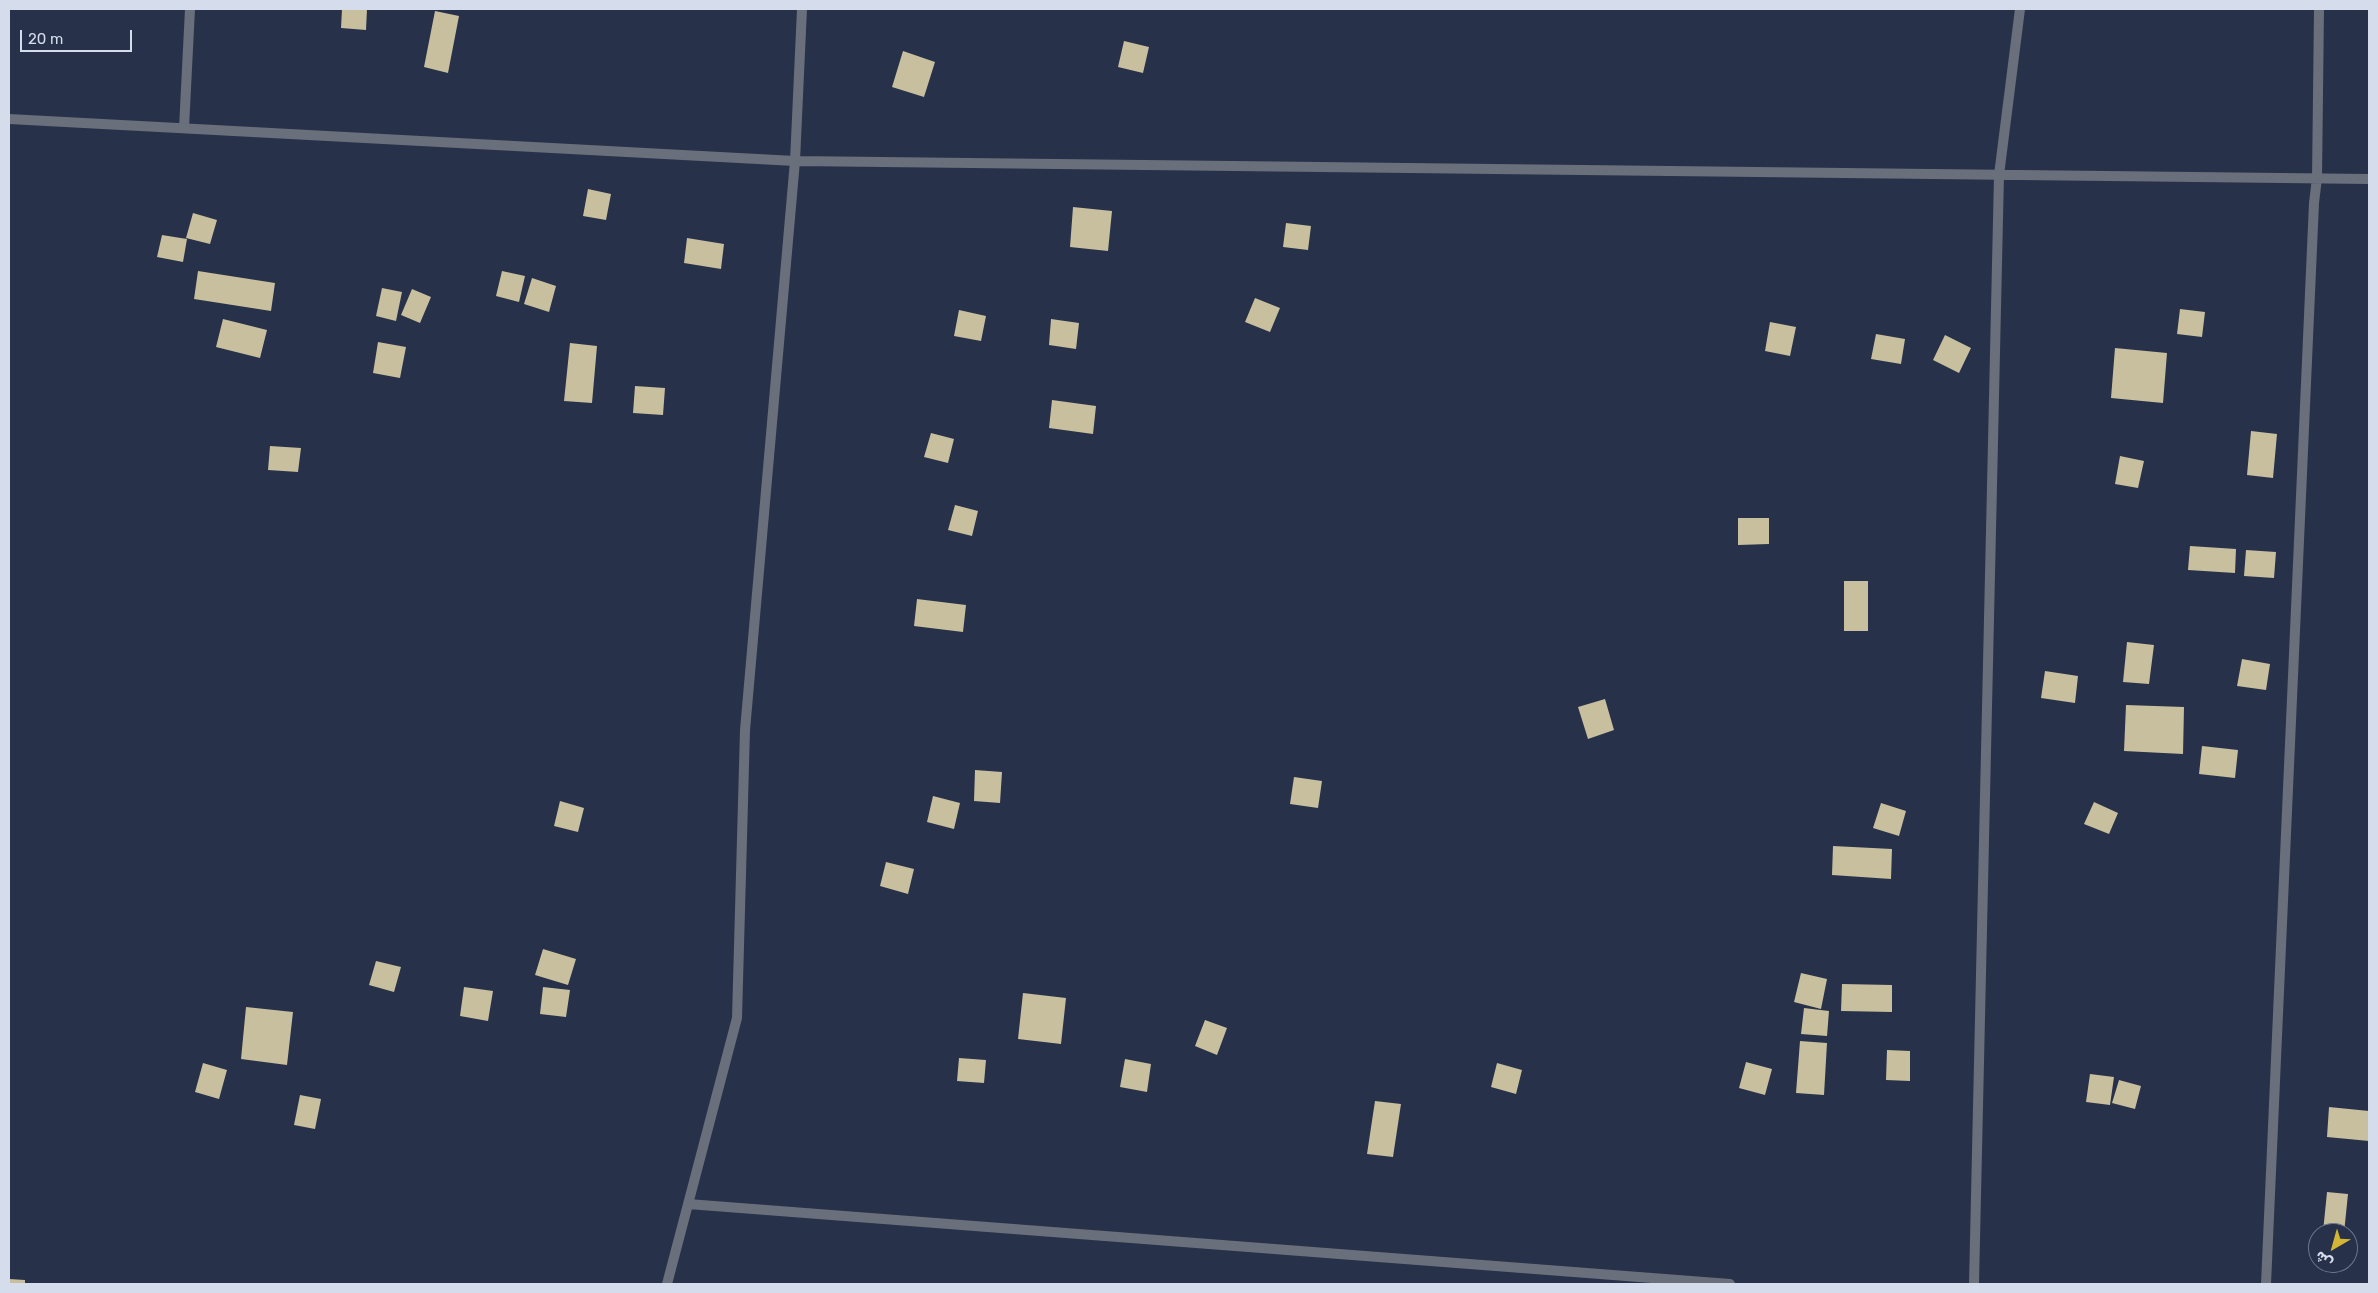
<!DOCTYPE html>
<html>
<head>
<meta charset="utf-8">
<style>
  body { margin:0 }
  #map { position:relative; width:2378px; height:1293px; overflow:hidden; background:#273149; font-family:Rubik,Vazirmatn,sans-serif }
  canvas { display:block }
  .frame { position:absolute; inset:0; border:10px solid #d5dcec; pointer-events:none }
  .north { position:absolute; left:2308px; top:1223px; width:50px; height:50px; box-sizing:border-box; background:#273149; border:1px solid #6d758a; border-radius:50%; rotate:218deg; font-size:14px; font-weight:700; line-height:20px; text-align:center; color:#d5dcec }
  .north::after { content:''; display:block; margin:auto; width:18px; height:22px; background:#d3b635; clip-path:polygon(50% 0,100% 100%,50% 72%,0 100%) }
  .scale { position:absolute; left:20px; top:30px; width:112px; height:22px; box-sizing:border-box; border:2px solid #d5dcec; border-top:0; padding-left:6px; font-size:15px; line-height:18px; white-space:nowrap; color:#d5dcec; -webkit-text-stroke:4px #273149; paint-order:stroke }
</style>
</head>
<body>
<div id="map">
<canvas width="2378" height="1293"></canvas>
<div class="frame"></div>
<div class="north">ش</div>
<div class="scale">20 m</div>
</div>
<script>
const ctx = document.querySelector('canvas').getContext('2d');
ctx.lineJoin = 'round';
function fill(path, color) { ctx.fillStyle = color; ctx.fill(path, 'evenodd'); }
const shape = rows => new Path2D(rows.map(r => 'M' + r).join(''));
function stroke(path, color, width, dash) { ctx.strokeStyle = color; ctx.lineWidth = width; ctx.lineCap = dash ? 'butt' : 'round'; ctx.setLineDash(dash || []); ctx.stroke(path); }
fill(shape([
  [342,9,367,9,366,30,341,28],
  [435,11,459,16,448,73,424,67],
  [1124,41,1149,47,1143,73,1118,67],
  [903,51,935,62,924,97,892,87],
  [588,189,611,194,606,220,583,216],
  [1073,207,1112,211,1108,251,1070,247],
  [193,213,217,220,210,244,186,238],
  [1286,223,1311,226,1308,250,1283,247],
  [162,235,187,239,183,262,157,257],
  [687,238,724,244,721,269,684,263],
  [198,271,275,283,271,311,194,299],
  [502,271,525,276,519,302,496,296],
  [532,278,556,286,549,312,524,304],
  [382,288,402,292,396,321,376,316],
  [412,289,431,297,420,323,401,315],
  [1255,298,1280,308,1270,332,1245,322],
  [2180,309,2205,312,2202,337,2177,334],
  [959,310,986,316,981,341,954,336],
  [223,319,267,330,260,358,216,347],
  [1051,319,1079,323,1076,349,1049,345],
  [1770,322,1796,327,1790,356,1765,351],
  [1876,334,1905,339,1901,364,1871,359],
  [1945,335,1971,348,1959,373,1933,360],
  [378,342,406,347,400,378,373,373],
  [570,343,597,346,592,403,564,401],
  [2115,348,2167,353,2163,403,2111,398],
  [635,386,665,388,663,415,633,413],
  [1052,400,1096,406,1093,434,1049,428],
  [2251,431,2277,434,2273,478,2247,475],
  [931,433,954,439,948,463,924,457],
  [270,446,301,448,298,472,268,470],
  [2120,456,2144,461,2138,488,2115,484],
  [955,505,978,511,972,536,948,530],
  [1738,518,1769,518,1769,544,1738,545],
  [2190,546,2236,549,2235,573,2188,570],
  [2246,550,2276,552,2274,578,2244,576],
  [1844,581,1868,581,1868,631,1844,631],
  [917,599,966,605,963,632,914,626],
  [2127,642,2154,645,2149,684,2123,682],
  [2242,659,2270,664,2266,690,2237,686],
  [2045,671,2078,676,2075,703,2041,698],
  [1605,699,1614,730,1588,739,1578,707],
  [2126,705,2184,707,2183,754,2124,751],
  [2202,746,2238,750,2235,778,2199,774],
  [975,770,1002,772,1000,803,974,801],
  [1294,777,1322,781,1318,808,1290,804],
  [933,796,960,803,954,829,927,822],
  [560,801,584,808,578,832,554,826],
  [2094,802,2118,813,2109,834,2084,824],
  [1881,803,1906,811,1899,836,1873,828],
  [1833,846,1892,849,1891,879,1832,875],
  [886,862,914,869,908,894,880,886],
  [543,949,576,959,568,985,535,975],
  [376,961,401,967,394,992,369,985],
  [1801,973,1827,979,1821,1009,1794,1002],
  [1842,984,1892,985,1892,1012,1841,1011],
  [464,987,493,991,488,1021,460,1016],
  [543,987,570,990,566,1017,540,1014],
  [1023,993,1066,998,1061,1044,1018,1039],
  [246,1007,293,1012,287,1065,241,1059],
  [1804,1008,1829,1011,1827,1036,1801,1034],
  [1205,1020,1227,1028,1217,1055,1195,1046],
  [1800,1041,1827,1043,1824,1095,1796,1093],
  [1887,1050,1910,1051,1910,1081,1886,1080],
  [959,1058,986,1060,984,1083,957,1081],
  [1125,1059,1151,1064,1147,1092,1120,1087],
  [1746,1062,1772,1069,1765,1095,1739,1088],
  [203,1063,227,1070,219,1099,195,1092],
  [1497,1063,1522,1070,1516,1094,1491,1087],
  [2090,1074,2114,1077,2110,1105,2086,1102],
  [2119,1080,2141,1086,2135,1109,2112,1103],
  [300,1095,321,1099,315,1129,294,1125],
  [1375,1101,1401,1104,1393,1157,1367,1154],
  [2329,1107,2369,1111,2369,1141,2327,1137],
  [2327,1192,2348,1194,2344,1233,2323,1232],
  [9,1279,25,1280,25,1284,9,1284]
]), '#c8bf9e');
stroke(shape([
  [9,119,795,161,2369,179],
  [184,128,190,9],
  [688,1204,1730,1284],
  [667,1284,737,1018,745,730,795,161,802,9],
  [1974,1284,1999,175,2020,9],
  [2266,1284,2314,203,2317,178,2319,9]
]), '#696f7b', 10);
</script>
</body>
</html>
